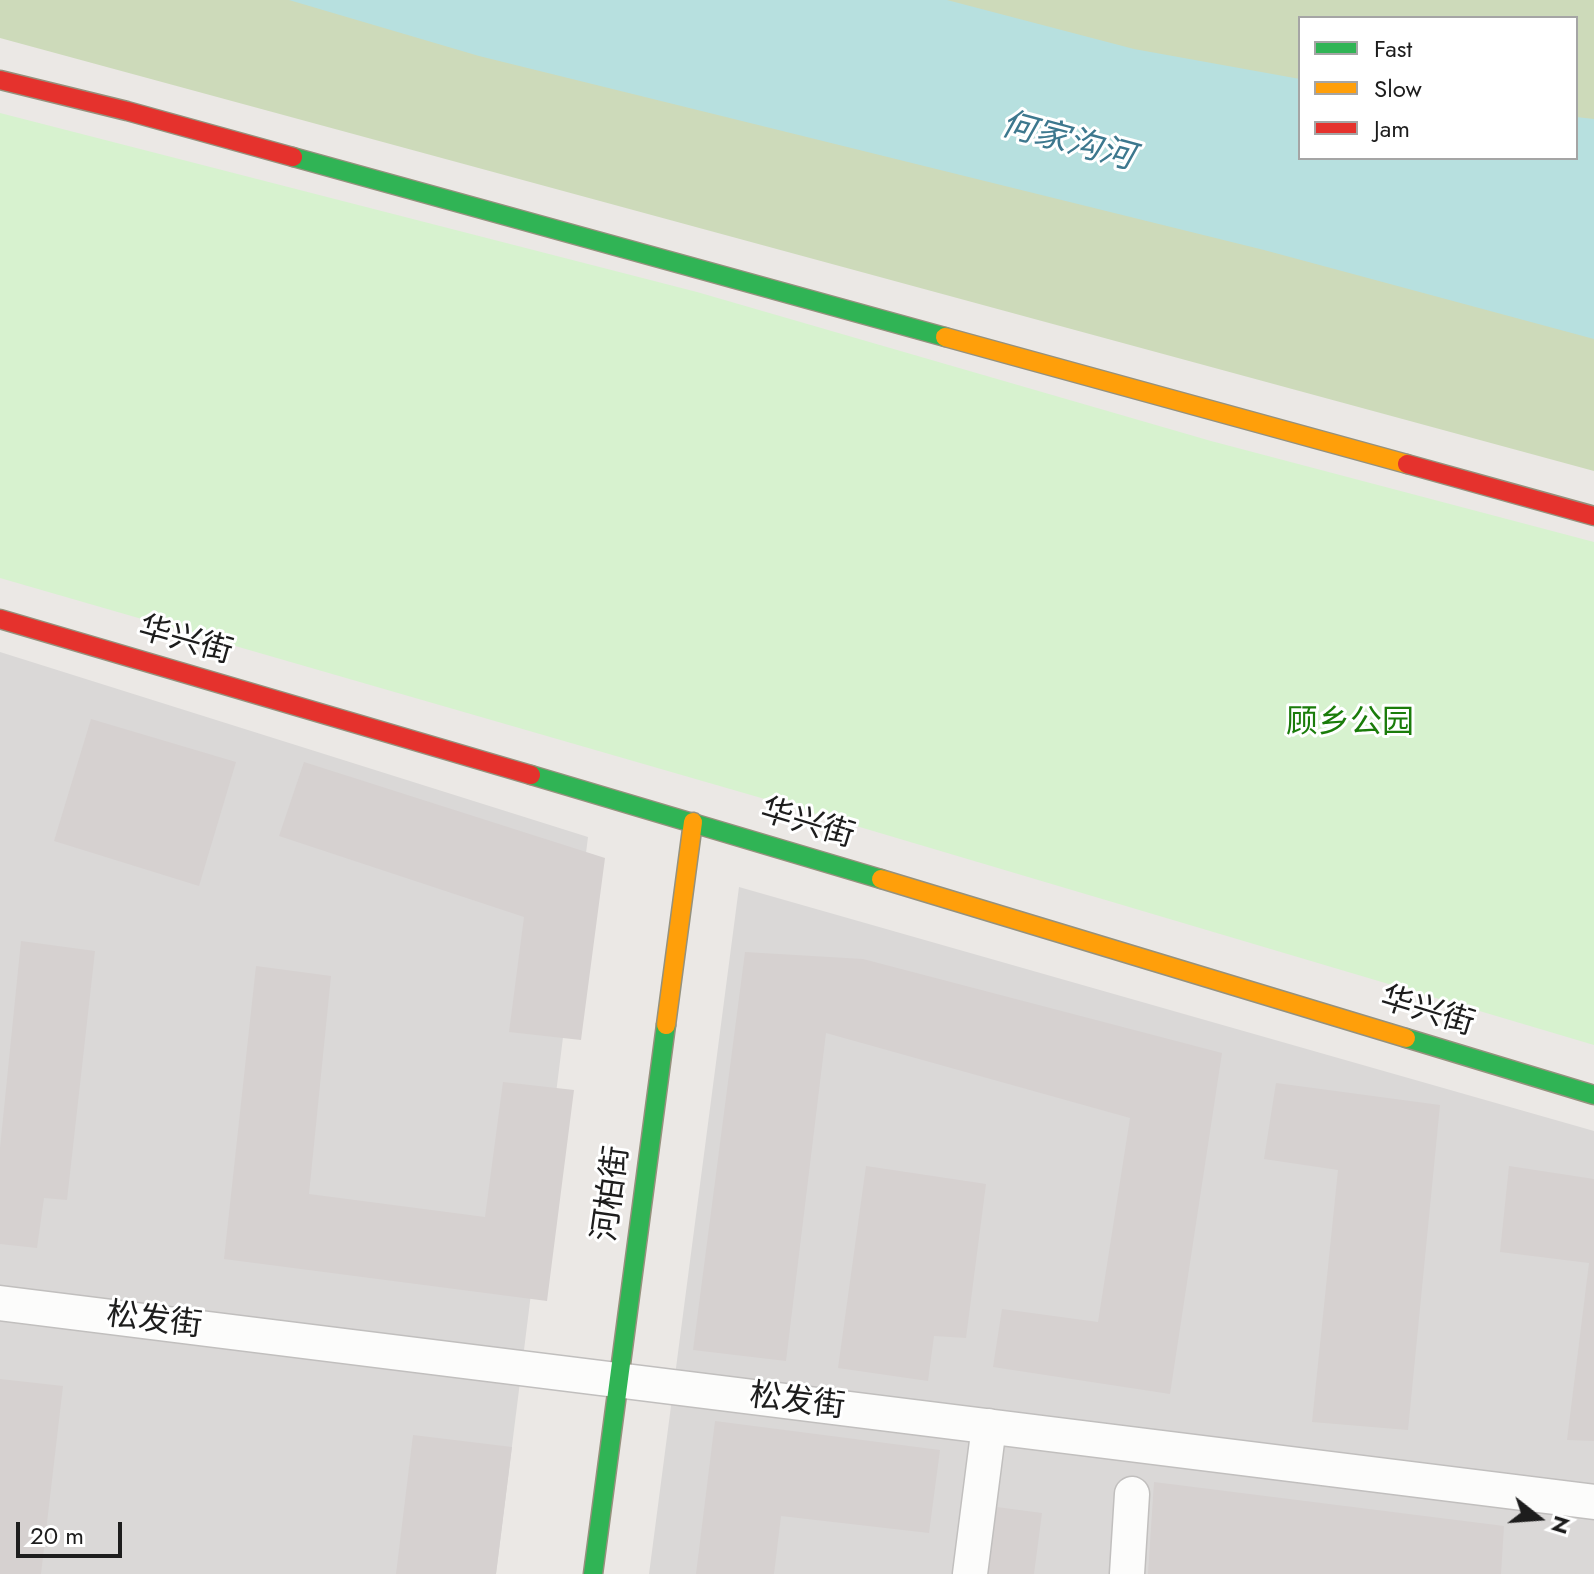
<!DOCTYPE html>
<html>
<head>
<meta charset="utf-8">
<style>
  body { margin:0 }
  #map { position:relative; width:1594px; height:1574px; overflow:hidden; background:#ebe8e5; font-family:Jost,sans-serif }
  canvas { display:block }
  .legend { position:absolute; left:1298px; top:16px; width:280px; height:144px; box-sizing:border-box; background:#fff; border:2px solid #a5a5a5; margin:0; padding:10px 14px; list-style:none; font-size:24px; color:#1d1d1d }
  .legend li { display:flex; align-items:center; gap:16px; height:40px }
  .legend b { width:40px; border:2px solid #a5a5a5 }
  .north { position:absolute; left:1498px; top:1478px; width:80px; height:80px; -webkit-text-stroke:6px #fff; paint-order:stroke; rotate:107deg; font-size:22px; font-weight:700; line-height:32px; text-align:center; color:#1d1d1d }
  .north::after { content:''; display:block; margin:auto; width:28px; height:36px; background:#1d1d1d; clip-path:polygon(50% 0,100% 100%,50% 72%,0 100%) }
  .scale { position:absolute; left:16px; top:1522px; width:106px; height:36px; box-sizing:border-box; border:4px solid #1d1d1d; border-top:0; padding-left:10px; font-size:24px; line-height:28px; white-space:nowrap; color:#1d1d1d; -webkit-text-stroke:6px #fff; paint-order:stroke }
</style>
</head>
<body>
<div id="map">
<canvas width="1594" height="1574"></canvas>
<ul class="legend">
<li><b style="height:10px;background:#30b455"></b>Fast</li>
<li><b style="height:10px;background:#ff9f0a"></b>Slow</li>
<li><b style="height:10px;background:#e5322d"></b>Jam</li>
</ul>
<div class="north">N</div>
<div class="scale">20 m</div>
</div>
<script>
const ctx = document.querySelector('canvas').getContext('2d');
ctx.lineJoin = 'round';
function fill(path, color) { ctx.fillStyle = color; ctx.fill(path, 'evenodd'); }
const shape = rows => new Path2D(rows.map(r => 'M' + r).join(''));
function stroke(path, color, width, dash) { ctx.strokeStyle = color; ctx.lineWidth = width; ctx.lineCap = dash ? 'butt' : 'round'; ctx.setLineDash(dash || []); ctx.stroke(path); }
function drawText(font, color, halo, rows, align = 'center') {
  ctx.font = font + ' Jost,"Noto Sans SC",sans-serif'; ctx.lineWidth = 6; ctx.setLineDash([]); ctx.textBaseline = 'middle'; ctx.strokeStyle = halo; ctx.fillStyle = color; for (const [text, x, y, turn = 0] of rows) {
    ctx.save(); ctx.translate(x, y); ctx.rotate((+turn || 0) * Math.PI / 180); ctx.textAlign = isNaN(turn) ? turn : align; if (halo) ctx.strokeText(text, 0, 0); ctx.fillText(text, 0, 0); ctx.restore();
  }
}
fill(shape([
  [0,652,588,837,496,1574,0,1574],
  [739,887,1594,1131,1594,1574,649,1574]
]), '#dad8d7');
fill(shape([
  [0,0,1594,0,1594,471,0,38],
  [1300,18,1576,18,1576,158,1300,158]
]), '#cddaba');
fill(shape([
  [0,113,697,292,1211,441,1594,542,1594,1045,789,806,0,578]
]), '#d7f2cf');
fill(shape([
  [289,0,947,0,1134,49,1300,79,1300,158,1576,158,1576,117,1594,119,1594,339,1264,250,479,56]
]), '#b7e0df');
fill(shape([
  [91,719,236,762,199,886,54,841],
  [304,762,605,858,581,1040,509,1032,524,917,279,836],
  [21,941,95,951,67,1200,44,1198,37,1248,0,1244,0,1148],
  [745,952,863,959,1222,1053,1170,1394,993,1367,1002,1309,1098,1322,1130,1118,826,1033,786,1361,693,1350],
  [256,966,331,976,309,1194,485,1217,503,1082,574,1090,547,1301,224,1259],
  [1276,1083,1440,1105,1408,1430,1312,1422,1338,1170,1264,1159],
  [866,1166,986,1184,966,1338,934,1336,928,1381,838,1368],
  [1509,1166,1594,1179,1594,1441,1567,1440,1589,1263,1500,1252],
  [0,1379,63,1386,41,1574,0,1574],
  [715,1421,940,1450,929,1533,781,1516,774,1574,696,1574],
  [413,1435,512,1447,496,1574,396,1574],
  [1154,1482,1504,1526,1501,1574,1148,1574],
  [989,1506,1042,1513,1034,1574,980,1574]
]), '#d6d1d0');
const street = shape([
  [0,1303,1594,1502],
  [970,1574,989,1426],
  [1127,1574,1132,1494]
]);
const fast = shape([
  [293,157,945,337],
  [531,775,881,879],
  [1406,1038,1594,1095],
  [593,1574,666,1025]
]);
const slow = shape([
  [945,337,1407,464],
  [881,879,1406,1038],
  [666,1025,693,822]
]);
const jam = shape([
  [0,80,127,111,293,157],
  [1407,464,1594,516],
  [0,619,531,775]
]);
stroke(street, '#c1bfbe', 37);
stroke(fast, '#95917d', 21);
stroke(slow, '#95917d', 21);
stroke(jam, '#95917d', 21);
stroke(street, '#fcfcfb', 34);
stroke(fast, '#30b455', 18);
stroke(slow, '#ff9f0a', 18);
stroke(jam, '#e5322d', 18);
drawText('32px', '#1d1d1d', '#fff', [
  ["华兴街",185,642,16],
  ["华兴街",807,825,17],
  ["华兴街",1427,1013,17],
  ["河柏街",613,1194,-82],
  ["松发街",154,1322,7],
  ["松发街",797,1403,7]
]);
drawText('32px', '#1a7c0a', '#fff', [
  ["顾乡公园",1350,724]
]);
drawText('italic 34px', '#3d788e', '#fff', [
  ["何家沟河",1067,143,15]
]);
</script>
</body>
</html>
